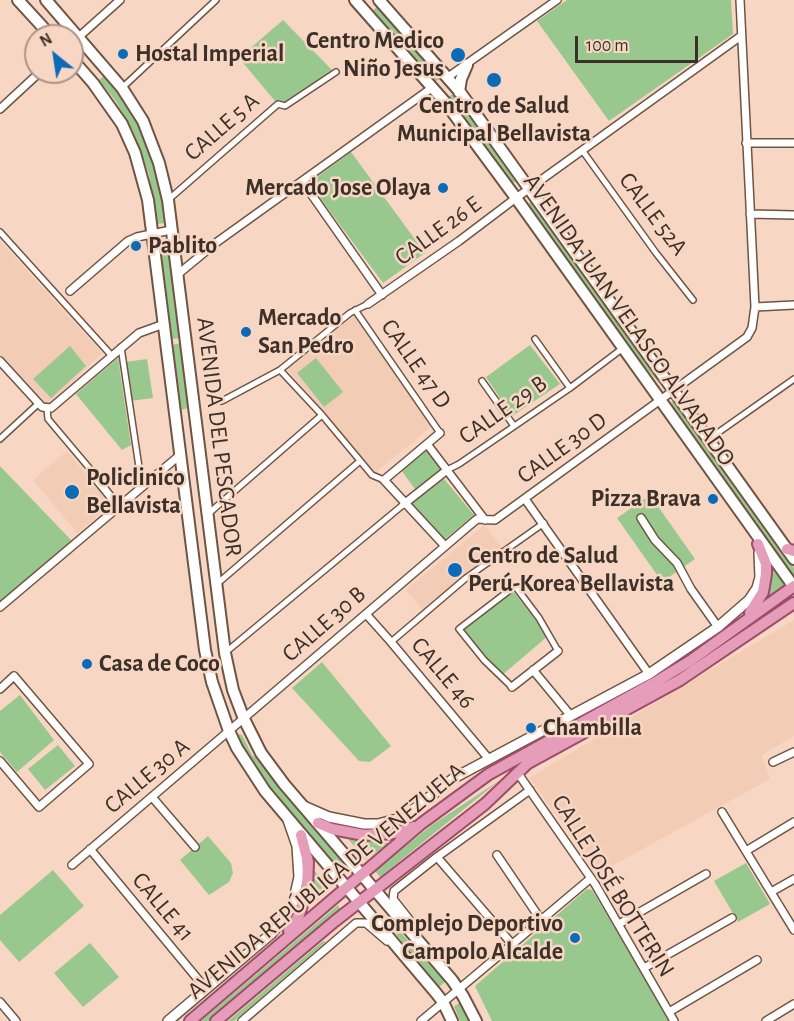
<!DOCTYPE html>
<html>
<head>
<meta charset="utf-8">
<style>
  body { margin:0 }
  #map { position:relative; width:794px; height:1021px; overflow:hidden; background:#f7d7c4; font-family:"Alegreya Sans",sans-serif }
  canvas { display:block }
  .north { position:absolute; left:24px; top:24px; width:60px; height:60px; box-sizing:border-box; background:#f7d7c4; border:2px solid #ac9486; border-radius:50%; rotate:330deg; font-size:16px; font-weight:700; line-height:24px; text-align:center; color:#3c3029 }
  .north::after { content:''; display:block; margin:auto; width:21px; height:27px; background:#0c6bb8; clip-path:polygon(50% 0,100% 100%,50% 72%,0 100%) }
  .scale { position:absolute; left:575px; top:36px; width:123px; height:27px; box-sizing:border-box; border:3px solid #3c3029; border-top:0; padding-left:8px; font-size:18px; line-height:21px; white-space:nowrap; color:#3c3029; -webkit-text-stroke:4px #f7d7c4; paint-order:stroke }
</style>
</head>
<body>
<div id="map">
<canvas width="794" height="1021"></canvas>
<div class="north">N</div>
<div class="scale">100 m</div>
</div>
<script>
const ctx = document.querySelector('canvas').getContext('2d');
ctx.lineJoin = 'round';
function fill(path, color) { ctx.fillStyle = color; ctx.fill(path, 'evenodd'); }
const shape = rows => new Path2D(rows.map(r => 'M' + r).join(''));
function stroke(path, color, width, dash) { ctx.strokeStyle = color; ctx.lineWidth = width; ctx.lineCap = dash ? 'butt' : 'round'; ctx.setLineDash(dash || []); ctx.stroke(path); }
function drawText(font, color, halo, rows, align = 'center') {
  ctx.font = font + ' "Alegreya Sans",sans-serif'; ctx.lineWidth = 5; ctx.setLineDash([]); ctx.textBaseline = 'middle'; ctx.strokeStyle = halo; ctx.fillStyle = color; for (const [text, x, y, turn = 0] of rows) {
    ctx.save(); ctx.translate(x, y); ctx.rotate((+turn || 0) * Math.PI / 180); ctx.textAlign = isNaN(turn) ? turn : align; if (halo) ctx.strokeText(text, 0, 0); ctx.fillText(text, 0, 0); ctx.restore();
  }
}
fill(shape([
  [0,241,102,353,47,406,0,355],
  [355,315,432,426,375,473,287,369],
  [67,451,111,505,77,533,33,480],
  [484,525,504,550,426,614,406,590],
  [794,620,794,736,762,755,770,779,599,873,529,778]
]), '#f3ccb5');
fill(shape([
  [567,0,731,0,733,34,609,121,537,21],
  [377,7,442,78,434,82,370,13],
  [283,20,332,70,280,107,239,58],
  [106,74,115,85,143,133,160,183,165,223,157,224,149,174,133,131,115,100,99,80],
  [456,92,518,180,510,185,447,98],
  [351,152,425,253,383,283,309,183],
  [533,201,663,382,660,384,645,367,637,363,526,205],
  [164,240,167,242,180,338,171,339,159,242],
  [180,343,189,408,179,410,172,345],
  [530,345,560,384,512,416,486,377],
  [70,346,86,366,51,398,33,379],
  [118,358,131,445,122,450,76,394],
  [316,358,343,392,324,407,297,373],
  [147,359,153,398,130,401,125,362],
  [673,402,691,423,794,568,794,577,791,579,667,404],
  [428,450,442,470,415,489,401,470],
  [0,466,72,541,0,604],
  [444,479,474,515,445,539,411,504],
  [650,495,695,559,662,582,617,518],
  [772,566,786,585,765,600],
  [513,591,548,636,501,676,463,630],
  [322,662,391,746,370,762,359,761,292,688],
  [20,695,54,740,17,772,0,752,0,711],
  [238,734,242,735,252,755,259,760,342,861,346,869,341,873,264,781,249,759,238,739],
  [58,745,75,766,45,790,28,769],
  [500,780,380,877,375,871,432,825],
  [208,836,231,863,233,873,229,882,209,895,180,860],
  [348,839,389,843,366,860],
  [746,863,770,904,738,922,714,881],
  [313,869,330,889,310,906,312,889],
  [53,870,84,906,19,962,0,940,0,915],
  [587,889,592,890,670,1021,492,1021,475,986],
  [338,905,340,909,209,1021,201,1021],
  [386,916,445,982,439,987,384,919],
  [273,937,275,938,178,1021,173,1021],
  [323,941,326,942,234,1021,228,1021],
  [90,943,119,977,83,1007,54,973],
  [460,1003,469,1021,460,1021,454,1006]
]), '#99c88e');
const pedestrian = shape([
  [122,88,216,0],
  [582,150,656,253,693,300],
  [168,200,278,104,285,106,336,72],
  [0,232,112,356],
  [355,310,440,433],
  [535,339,570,388],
  [121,347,142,487],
  [280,370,322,415,372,475,384,480],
  [482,381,514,426],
  [222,401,280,370,350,313,368,304],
  [47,409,48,419,96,476,97,480],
  [0,439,39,403],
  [709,439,794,379],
  [447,470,459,464,570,388,623,348],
  [208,514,322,415],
  [218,583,360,461],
  [391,642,466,578,544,523],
  [226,652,404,504],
  [512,687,484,660,459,629,515,586,539,618,558,651]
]);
const minor = shape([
  [72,43,120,0],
  [448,77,557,0],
  [0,109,40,72],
  [746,143,794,143],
  [302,181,382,295],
  [750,214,794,215],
  [177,275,217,242,433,87],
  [70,291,128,241,137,237,171,230],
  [368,304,459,241,516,198,741,36],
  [755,307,794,305],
  [0,361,42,407,51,408,139,333,164,324],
  [440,433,384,480,445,546],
  [427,444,485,520],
  [97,480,119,507],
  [525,499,649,674],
  [404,504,447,470],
  [641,518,655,540,677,563,691,589,718,627],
  [0,607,180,455],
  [366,614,391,642,488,758],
  [533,670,571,716],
  [512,687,558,651],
  [0,689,14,676,89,764,39,807,0,761],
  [773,762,794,752],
  [517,772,595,884,674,1021],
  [152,797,195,847],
  [722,812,794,930],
  [90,849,206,989],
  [746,851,794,822],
  [497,855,541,920],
  [437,857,512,944],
  [72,865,477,519,495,520,747,337,752,328,755,307,740,0],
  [771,892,794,879],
  [619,924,706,874],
  [416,933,412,923,393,899,394,891,437,857,530,790],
  [644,968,732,918],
  [0,1002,16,1021],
  [669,1012,757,960],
  [242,1021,356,923,366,923,387,941],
  [421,1021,591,878],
  [766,1021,794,1004]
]);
const tertiary = shape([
  [304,806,329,817,364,824,378,824,397,819,414,809,454,778,649,674,718,627,749,600,757,588,760,577,759,553],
  [168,1021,271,934,285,918,293,903,299,877,297,846,288,820]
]);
const secondary = shape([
  [18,0,51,36],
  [46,0,122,88,143,121,159,163,168,200,225,653,233,690,244,719,261,753,284,784,452,980,463,996,476,1021],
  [355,0,445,102,516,198,794,587],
  [379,0,460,92,794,559],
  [72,59,93,83,122,124,135,153,148,200,205,650,212,682,229,731,237,748,265,791,436,993,443,1002,452,1021],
  [459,92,461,79,467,65]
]);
const primary = shape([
  [787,549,794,551],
  [750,613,763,592,766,574,766,564,758,544],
  [318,823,332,829,364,835,395,833,414,827],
  [289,931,299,915,307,889,308,862,301,835],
  [190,1021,422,823,489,774,654,683,690,661,794,586],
  [216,1021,335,921,485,804,528,763,680,680,794,603]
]);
stroke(pedestrian, '#6f5443', 8);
stroke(minor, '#6f5443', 10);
stroke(tertiary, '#6f5443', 12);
stroke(secondary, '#6f5443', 14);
stroke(primary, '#9e4c69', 14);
stroke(pedestrian, '#fff', 5);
stroke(minor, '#fff', 7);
stroke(tertiary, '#fff', 9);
stroke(secondary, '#fff', 10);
stroke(primary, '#e59dba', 10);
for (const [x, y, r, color] of [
  [123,54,6,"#0c6bb8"],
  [458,55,8,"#0c6bb8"],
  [494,80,8,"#0c6bb8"],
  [443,188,6,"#0c6bb8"],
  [136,246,6,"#0c6bb8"],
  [246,332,6,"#0c6bb8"],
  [72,492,8,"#0c6bb8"],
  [713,499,6,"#0c6bb8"],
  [455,570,8,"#0c6bb8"],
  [87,664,6,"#0c6bb8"],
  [531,728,6,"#0c6bb8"],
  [575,938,6,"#0c6bb8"]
]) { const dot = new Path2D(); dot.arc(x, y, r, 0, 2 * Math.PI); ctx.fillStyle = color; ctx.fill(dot); stroke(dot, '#f7d7c4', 2); }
drawText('bold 24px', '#3c3029', '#f7d7c4', [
  ["Centro Medico",444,41,"right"],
  ["Niño Jesus",444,69,"right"],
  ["Hostal Imperial",135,54],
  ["Centro de Salud",494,106,"center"],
  ["Municipal Bellavista",494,134,"center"],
  ["Mercado Jose Olaya",431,188,"right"],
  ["Pablito",148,246],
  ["Mercado",258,318],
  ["San Pedro",258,346],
  ["Policlinico",86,478],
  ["Bellavista",86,506],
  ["Pizza Brava",701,499,"right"],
  ["Centro de Salud",468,556],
  ["Perú-Korea Bellavista",468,584],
  ["Casa de Coco",99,664],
  ["Chambilla",543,728],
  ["Complejo Deportivo",563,924,"right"],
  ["Campolo Alcalde",563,952,"right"]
], 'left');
drawText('24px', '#3c3029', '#f7d7c4', [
  ["CALLE 5 A",222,127,-41],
  ["CALLE 52A",653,214,53],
  ["CALLE 26 E",438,231,-36],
  ["AVENIDA JUAN VELASCO ALVARADO",629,320,55],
  ["CALLE 47 D",416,364,55],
  ["CALLE 29 B",503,410,-35],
  ["AVENIDA DEL PESCADOR",219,437,83],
  ["CALLE 30 D",562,448,-36],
  ["CALLE 30 B",324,624,-41],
  ["CALLE 46",443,673,50],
  ["CALLE 30 A",147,776,-40],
  ["AVENIDA REPÚBLICA DE VENEZUELA",326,881,-40],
  ["CALLE JOSÉ BOTTERIN",613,886,58],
  ["CALLE 41",163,907,50]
]);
</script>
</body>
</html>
